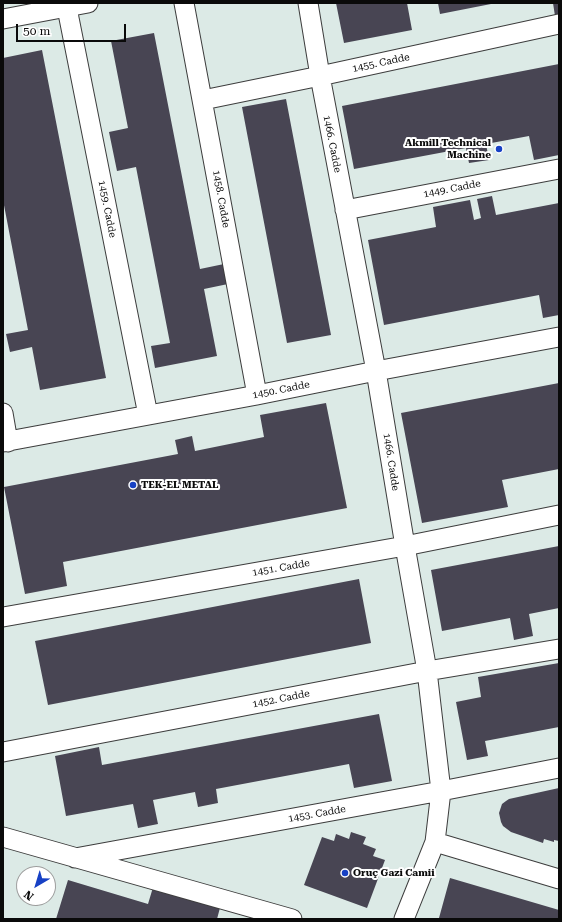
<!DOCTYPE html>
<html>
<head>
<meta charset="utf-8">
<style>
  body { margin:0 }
  #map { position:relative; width:562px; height:922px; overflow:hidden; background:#f5e6ff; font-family:"Roboto Serif",serif }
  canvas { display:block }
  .frame { position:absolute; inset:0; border:4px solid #0a0a0a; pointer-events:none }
  .north { position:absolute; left:16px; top:866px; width:40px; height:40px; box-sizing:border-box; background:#fff; border:1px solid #9d9d9d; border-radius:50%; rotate:218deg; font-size:11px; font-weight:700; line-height:16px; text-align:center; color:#0a0a0a }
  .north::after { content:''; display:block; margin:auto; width:14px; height:18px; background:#1741c5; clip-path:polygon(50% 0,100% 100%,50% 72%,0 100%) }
  .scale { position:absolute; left:16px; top:24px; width:110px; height:18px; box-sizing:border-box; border:2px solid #0a0a0a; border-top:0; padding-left:5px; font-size:12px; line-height:14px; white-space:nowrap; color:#0a0a0a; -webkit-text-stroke:3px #fff; paint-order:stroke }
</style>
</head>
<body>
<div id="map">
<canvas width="562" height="922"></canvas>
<div class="frame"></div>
<div class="north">N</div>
<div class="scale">50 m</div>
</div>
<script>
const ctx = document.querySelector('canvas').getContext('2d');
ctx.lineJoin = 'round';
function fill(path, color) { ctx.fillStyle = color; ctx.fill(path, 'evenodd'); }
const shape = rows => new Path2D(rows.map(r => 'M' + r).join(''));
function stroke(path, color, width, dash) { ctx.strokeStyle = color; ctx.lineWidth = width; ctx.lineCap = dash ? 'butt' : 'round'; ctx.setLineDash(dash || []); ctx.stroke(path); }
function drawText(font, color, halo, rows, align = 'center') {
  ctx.font = font + ' "Roboto Serif",serif'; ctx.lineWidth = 4; ctx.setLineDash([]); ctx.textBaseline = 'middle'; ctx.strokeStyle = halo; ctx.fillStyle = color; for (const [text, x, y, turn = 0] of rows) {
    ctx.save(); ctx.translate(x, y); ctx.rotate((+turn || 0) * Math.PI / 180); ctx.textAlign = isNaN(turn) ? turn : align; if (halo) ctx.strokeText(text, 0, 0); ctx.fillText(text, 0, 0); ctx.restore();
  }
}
fill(shape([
  [3,3,559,3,559,919,3,919],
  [24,874,48,874,48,898,24,898]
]), '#dceae6');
fill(shape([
  [336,3,407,3,412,30,344,43],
  [438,3,491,3,491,4,440,14],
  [553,3,559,3,559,15,555,16],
  [154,33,200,269,224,264,228,284,204,289,217,356,155,368,151,346,170,343,136,167,117,171,109,132,128,128,111,41],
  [42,50,106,378,40,390,32,347,10,352,6,334,28,330,3,200,3,58],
  [559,64,559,155,534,160,529,136,486,144,489,160,469,163,466,148,354,169,342,106],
  [286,99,331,335,287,343,242,107],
  [492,196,496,215,559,203,559,291,558,292,559,298,559,315,543,318,539,295,384,325,368,240,436,227,433,207,470,200,474,220,481,218,477,199],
  [559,383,559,469,502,480,508,507,422,523,401,413],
  [326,403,347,508,63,562,67,586,25,594,4,487,178,454,175,440,192,436,195,451,264,437,260,415],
  [559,546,559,608,529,614,533,636,514,640,510,618,442,631,431,570],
  [359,579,371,643,48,705,35,641],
  [559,663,559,727,485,741,488,756,467,760,456,702,481,697,478,677],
  [379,714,392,781,354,788,349,764,216,789,218,803,198,807,195,792,153,800,158,824,138,828,133,804,66,816,55,756,99,747,102,765],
  [559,788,559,841,554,840,554,842,544,839,543,843,511,832,503,826,501,822,499,813,502,804,506,801,509,799],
  [351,832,366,837,363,844,376,849,373,856,385,860,367,908,304,885,322,837,334,841,336,834,349,839],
  [450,878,559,910,559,919,441,919,439,918],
  [68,880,148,904,154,884,221,904,217,919,56,919]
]), '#484553');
const minor = shape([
  [66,3,148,415],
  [184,3,257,395],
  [308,3,320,76,376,371,405,546,427,671,441,791,435,842,404,919],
  [3,19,88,3],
  [203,100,320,76,559,24],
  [345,210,559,169],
  [3,413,8,442],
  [3,442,257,395,376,371,559,337],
  [3,617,405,546,559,515],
  [3,752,427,671,559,649],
  [3,837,292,919],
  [435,842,559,879],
  [75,858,441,791,559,768]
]);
stroke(minor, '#3d3d3d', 21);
stroke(minor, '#fff', 19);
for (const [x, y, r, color] of [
  [499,149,4,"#1741c5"],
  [133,485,4,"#1741c5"],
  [345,873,4,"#1741c5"]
]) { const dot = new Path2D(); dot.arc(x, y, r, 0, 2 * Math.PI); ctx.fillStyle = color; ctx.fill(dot); stroke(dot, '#fff', 1.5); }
drawText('10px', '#0a0a0a', '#fff', [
  ["1455. Cadde",381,63,-12],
  ["1466. Cadde",332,144,79],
  ["1449. Cadde",452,189,-11],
  ["1458. Cadde",221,199,80],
  ["1459. Cadde",107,209,79],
  ["1450. Cadde",281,390,-11],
  ["1466. Cadde",391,462,81],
  ["1451. Cadde",281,568,-10],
  ["1452. Cadde",281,699,-11],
  ["1453. Cadde",317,814,-10]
]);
drawText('bold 10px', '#0a0a0a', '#fff', [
  ["Akmill Technical",491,143,"right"],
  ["Machine",491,155,"right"],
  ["TEK-EL METAL",141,485],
  ["Oruç Gazi Camii",353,873]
], 'left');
</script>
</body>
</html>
